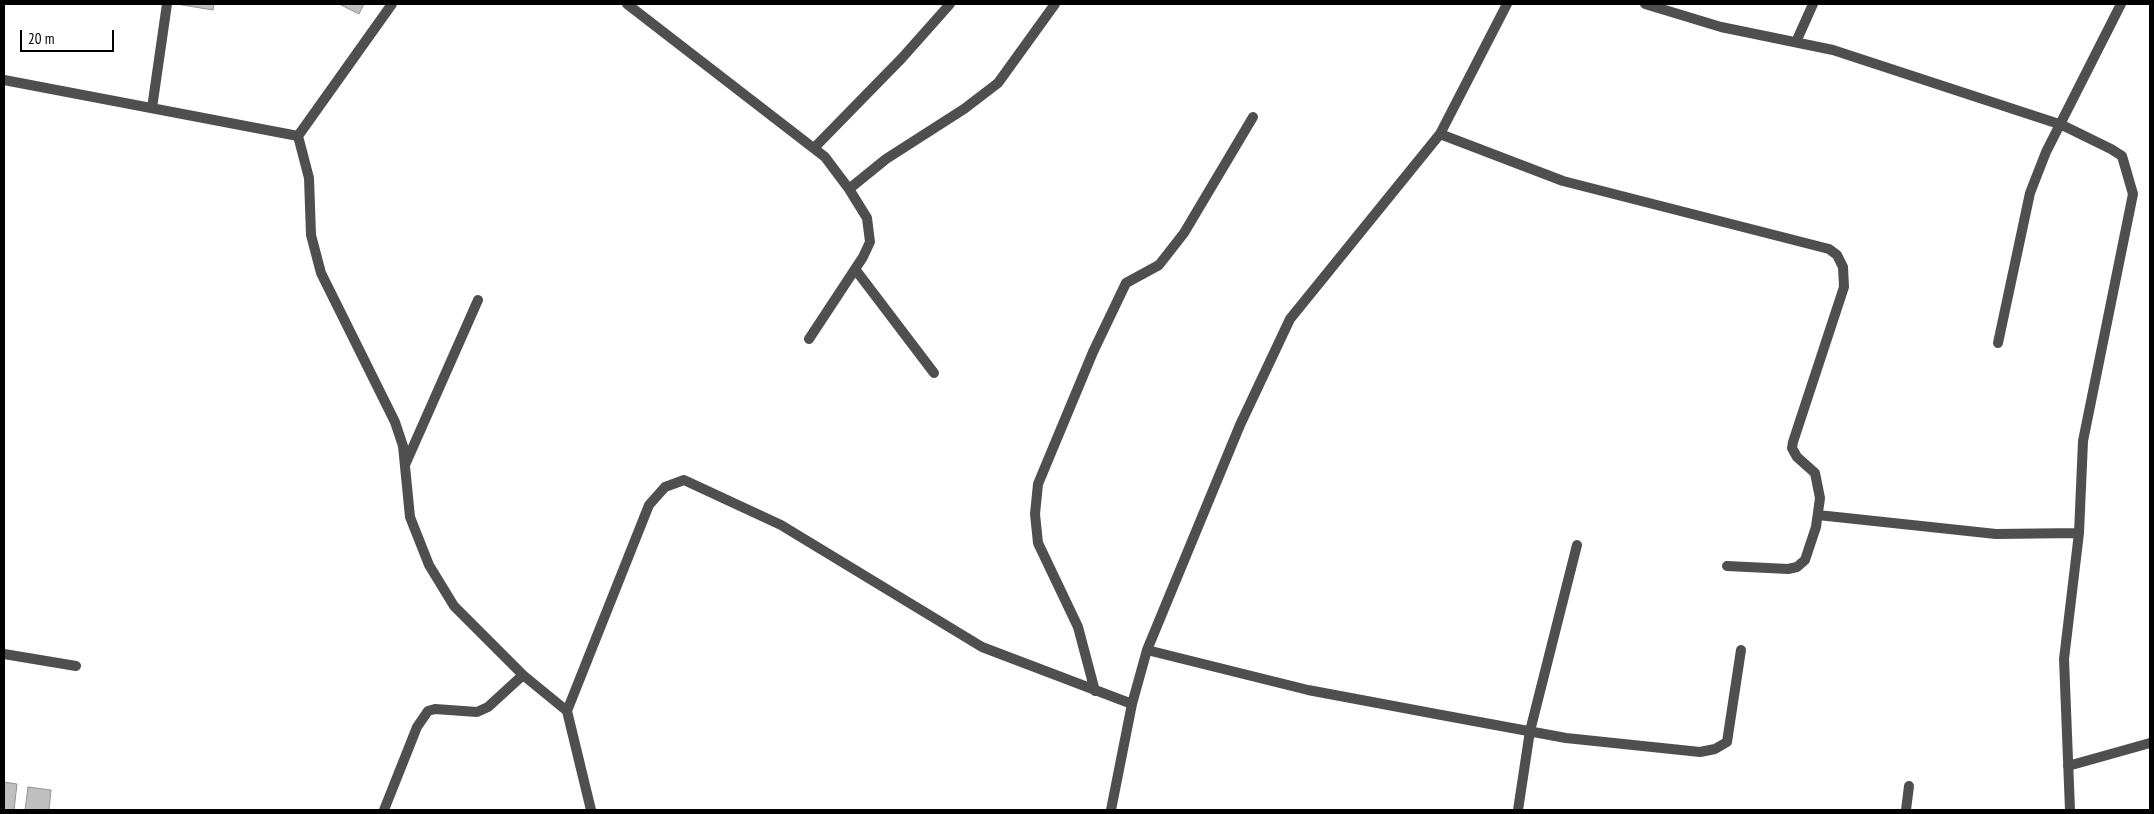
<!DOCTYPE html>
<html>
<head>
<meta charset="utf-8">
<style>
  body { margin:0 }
  #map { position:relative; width:2154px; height:814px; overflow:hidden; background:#fff; font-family:"PT Sans Narrow",sans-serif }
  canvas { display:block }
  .frame { position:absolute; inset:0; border:5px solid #000; pointer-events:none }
  .scale { position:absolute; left:20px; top:30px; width:94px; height:22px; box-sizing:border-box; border:2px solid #000; border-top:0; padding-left:6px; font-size:15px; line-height:18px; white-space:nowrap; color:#000; -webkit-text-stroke:4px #fff; paint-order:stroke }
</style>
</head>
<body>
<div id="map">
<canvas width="2154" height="814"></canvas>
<div class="frame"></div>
<div class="scale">20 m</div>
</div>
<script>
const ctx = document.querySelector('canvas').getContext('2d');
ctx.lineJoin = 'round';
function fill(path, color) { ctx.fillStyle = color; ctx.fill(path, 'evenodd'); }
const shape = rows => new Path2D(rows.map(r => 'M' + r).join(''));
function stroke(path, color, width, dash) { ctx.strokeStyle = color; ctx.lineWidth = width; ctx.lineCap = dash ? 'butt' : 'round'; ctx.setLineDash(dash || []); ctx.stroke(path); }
const building = shape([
  [176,4,214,4,213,10,176,4],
  [339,4,364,4,359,14,339,4],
  [4,782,17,784,14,810,4,810,4,782],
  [28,787,51,790,49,810,25,810,28,787]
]);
fill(building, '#bfbfbf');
stroke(building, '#939393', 1);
stroke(shape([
  [627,4,825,157,849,189,867,218,870,242,863,257,809,339],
  [1645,4,1721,27,1833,50,2062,125,2111,149,2122,156,2133,194,2083,441,2079,533,2064,659,2070,810],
  [1796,42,1813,4],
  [4,80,298,136],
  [152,108,167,4],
  [1440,134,1563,181,1829,249,1837,255,1843,267,1844,287,1793,442,1792,448,1797,457,1815,473,1820,498,1816,527,1805,560,1797,567,1788,569,1727,566],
  [298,136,309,178,311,235,321,273,395,422,403,446,410,517,429,565,454,606,523,675,567,711],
  [298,136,392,4],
  [814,148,902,58,950,4],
  [849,189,886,159,964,109,998,83,1055,4],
  [855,269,934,373],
  [1998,343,2030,193,2046,152,2121,4],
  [405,465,478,300],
  [1818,515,1996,534,2079,533],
  [1147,650,1308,690,1436,714,1566,738,1700,752,1715,749,1727,742,1741,650],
  [4,654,76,666],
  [1095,691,1078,627,1038,543,1035,514,1038,484,1093,352,1126,283,1159,265,1184,233,1253,117],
  [2068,766,2150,743],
  [384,810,417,727,428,711,435,709,477,712,488,707,523,675],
  [591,810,567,711,649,505,665,487,684,480,781,525,982,647,1132,704],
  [1111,810,1132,704,1147,650,1240,425,1290,319,1440,134,1507,4],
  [1518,810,1530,731,1577,545],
  [1906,810,1909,786]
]), '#4f4f4f', 10);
</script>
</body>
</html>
